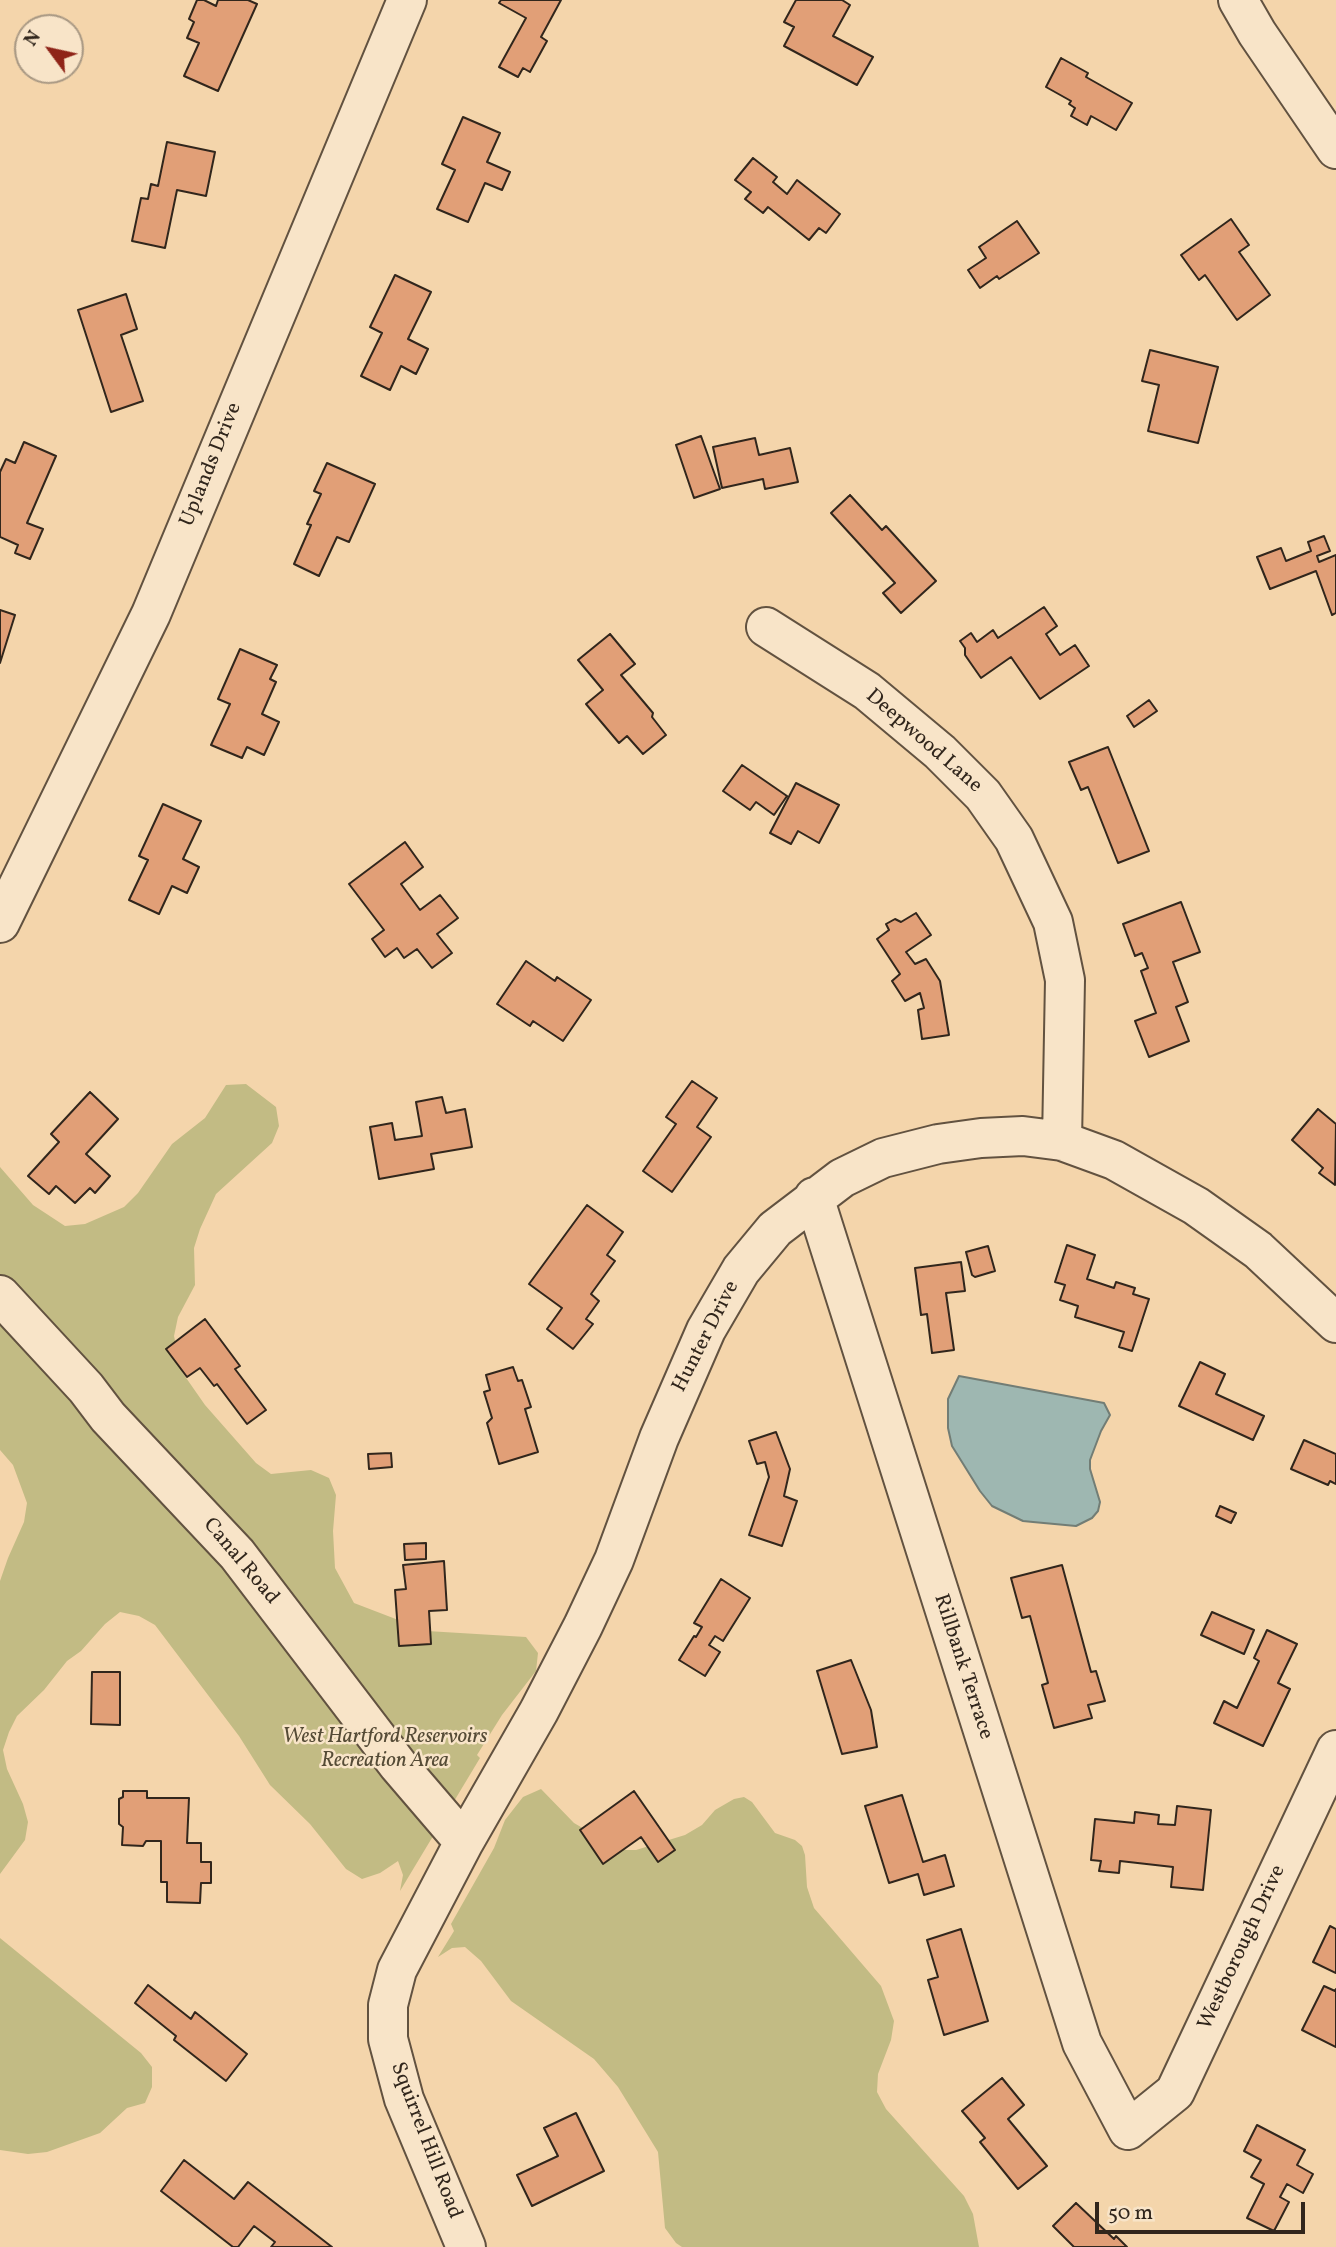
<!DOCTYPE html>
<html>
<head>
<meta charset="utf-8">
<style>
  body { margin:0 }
  #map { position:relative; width:1336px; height:2247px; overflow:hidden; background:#f4d5ab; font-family:Vollkorn,serif }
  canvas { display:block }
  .north { position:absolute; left:14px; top:14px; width:70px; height:70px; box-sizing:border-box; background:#f8e4c8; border:2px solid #a89883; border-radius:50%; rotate:303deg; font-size:19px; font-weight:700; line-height:28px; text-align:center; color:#31261c }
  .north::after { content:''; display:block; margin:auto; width:24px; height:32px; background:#8f2418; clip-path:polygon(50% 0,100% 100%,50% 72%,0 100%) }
  .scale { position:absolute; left:1095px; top:2202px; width:210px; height:32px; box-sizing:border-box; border:4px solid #31261c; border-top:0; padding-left:9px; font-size:21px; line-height:24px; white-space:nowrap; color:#31261c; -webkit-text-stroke:5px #f8e4c8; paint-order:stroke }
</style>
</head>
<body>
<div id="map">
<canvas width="1336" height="2247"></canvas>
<div class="north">N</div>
<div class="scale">50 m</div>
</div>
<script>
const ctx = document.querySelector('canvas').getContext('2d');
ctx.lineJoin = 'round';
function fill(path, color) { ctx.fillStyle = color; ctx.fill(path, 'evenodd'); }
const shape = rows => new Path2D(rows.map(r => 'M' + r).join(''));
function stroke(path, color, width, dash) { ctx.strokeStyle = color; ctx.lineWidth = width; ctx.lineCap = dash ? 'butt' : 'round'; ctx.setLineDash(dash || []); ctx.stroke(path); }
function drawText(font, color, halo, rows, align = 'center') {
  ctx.font = font + ' Vollkorn,serif'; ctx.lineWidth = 5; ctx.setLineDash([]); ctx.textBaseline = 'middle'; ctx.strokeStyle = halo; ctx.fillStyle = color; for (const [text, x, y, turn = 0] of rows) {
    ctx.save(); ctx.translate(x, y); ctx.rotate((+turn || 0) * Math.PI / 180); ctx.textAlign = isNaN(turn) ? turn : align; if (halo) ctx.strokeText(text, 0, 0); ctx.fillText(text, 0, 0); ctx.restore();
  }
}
fill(shape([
  [246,1084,276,1107,279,1126,272,1143,216,1194,200,1229,194,1248,195,1285,178,1317,174,1336,182,1372,205,1405,256,1463,271,1474,311,1470,329,1478,336,1495,333,1531,335,1568,354,1603,427,1631,526,1637,538,1653,536,1671,502,1715,477,1755,480,1758,400,1891,403,1875,398,1861,380,1873,362,1879,346,1869,310,1824,270,1785,239,1736,155,1625,139,1616,120,1612,105,1624,81,1651,67,1661,44,1690,17,1716,9,1732,3,1750,7,1769,23,1804,28,1822,25,1840,0,1874,0,1581,8,1558,24,1522,27,1503,13,1465,0,1450,0,1167,33,1205,65,1226,85,1224,124,1207,138,1193,172,1144,205,1118,226,1085],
  [541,1789,574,1823,617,1848,626,1850,636,1850,685,1835,702,1825,715,1810,734,1799,744,1797,752,1802,775,1833,795,1840,802,1846,805,1855,807,1887,814,1908,881,1986,894,2021,891,2040,878,2074,877,2092,886,2109,964,2196,973,2214,979,2247,682,2247,676,2243,665,2228,658,2152,618,2087,594,2059,511,2001,481,1961,465,1947,452,1948,438,1957,454,1931,451,1924,494,1848,505,1820,523,1797],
  [0,1938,141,2053,152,2067,152,2087,145,2103,127,2108,100,2133,47,2152,28,2154,0,2150]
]), '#c2bb84');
const water = shape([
  [959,1376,1104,1403,1110,1415,1101,1431,1090,1460,1090,1469,1100,1502,1098,1511,1092,1518,1076,1526,1033,1522,1023,1521,992,1506,980,1491,952,1446,948,1428,948,1399,959,1376]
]);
fill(water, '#9eb7b1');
stroke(water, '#727d75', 2);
const building = shape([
  [197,0,204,0,216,6,218,0,248,0,257,4,218,91,184,76,199,43,187,38,194,22,189,19,197,0],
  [501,0,561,0,541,37,547,41,530,72,523,68,518,77,499,67,526,18,499,3,501,0],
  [796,0,842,0,850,5,833,36,873,57,857,85,784,46,794,27,784,22,796,0],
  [1061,58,1088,73,1086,77,1132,103,1116,130,1091,116,1087,125,1071,116,1075,108,1069,104,1071,101,1046,87,1061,58],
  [463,117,500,133,487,162,510,172,502,190,485,183,468,222,437,209,455,170,442,164,463,117],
  [167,142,215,152,206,196,177,190,165,248,132,241,141,198,148,199,151,184,158,186,167,142],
  [753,158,777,177,773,182,787,194,797,180,840,214,826,233,819,228,809,240,768,207,763,213,745,199,751,192,735,180,753,158],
  [1231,219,1249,245,1239,252,1270,295,1237,320,1205,275,1199,280,1181,255,1231,219],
  [1017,221,1039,253,999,279,997,276,980,288,968,270,986,258,979,247,1017,221],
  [395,275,431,292,408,339,428,349,416,374,401,366,390,390,361,376,382,333,370,327,395,275],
  [126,294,137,329,121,335,143,401,111,412,78,310,126,294],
  [1150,350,1218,367,1198,443,1148,431,1159,385,1142,381,1150,350],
  [701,436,720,489,694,498,676,445,701,436],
  [755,438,759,455,790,448,798,482,765,489,763,479,722,488,713,447,755,438],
  [24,442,56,456,27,523,43,529,30,559,15,553,18,545,0,537,0,472,6,459,15,463,24,442],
  [327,463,375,484,349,542,337,537,319,576,294,564,311,525,307,524,321,494,314,491,327,463],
  [850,495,882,530,886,526,936,581,901,613,883,593,895,583,831,513,850,495],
  [1324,536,1330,551,1317,556,1319,562,1336,555,1336,613,1332,615,1316,571,1270,589,1257,557,1281,548,1286,561,1311,551,1308,542,1324,536],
  [1044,607,1057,626,1046,634,1060,655,1075,645,1089,666,1040,699,1011,657,981,678,965,655,965,648,960,641,971,633,977,642,993,630,998,638,1044,607],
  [0,610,15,615,0,663,0,610],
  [610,634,635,664,621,675,653,713,652,717,666,735,643,754,627,736,619,743,586,704,603,690,578,660,610,634],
  [240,649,277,665,270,679,276,682,262,714,279,722,264,755,247,747,242,758,211,745,230,704,218,699,240,649],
  [1149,700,1157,711,1134,727,1127,716,1149,700],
  [1108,747,1149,851,1118,863,1088,787,1081,790,1069,762,1108,747],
  [742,765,787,796,774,815,756,802,750,810,723,791,742,765],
  [796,783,839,805,819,843,798,831,791,844,770,833,796,783],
  [163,804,201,821,183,859,199,867,187,893,172,886,159,914,129,900,148,860,139,856,163,804],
  [405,842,423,867,401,884,420,910,440,895,458,918,437,934,452,953,432,968,417,949,404,958,397,948,385,957,372,939,384,930,349,884,405,842],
  [1181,902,1200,952,1173,962,1188,1002,1176,1007,1189,1041,1149,1057,1135,1021,1156,1013,1141,971,1148,968,1142,953,1135,956,1123,924,1181,902],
  [916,913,931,935,906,952,915,964,926,959,940,981,949,1035,922,1039,918,1010,924,1008,920,993,905,1001,892,981,900,974,877,939,889,930,886,924,895,919,901,922,916,913],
  [526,961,555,981,557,977,591,1000,563,1041,533,1021,530,1026,497,1004,526,961],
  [692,1081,717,1098,697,1127,711,1137,672,1192,643,1171,676,1124,666,1117,692,1081],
  [90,1092,118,1119,86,1154,110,1176,95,1193,90,1188,75,1203,56,1186,49,1194,28,1176,59,1142,51,1134,90,1092],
  [442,1097,446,1113,465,1109,472,1147,431,1154,434,1169,379,1179,370,1127,392,1123,395,1140,422,1136,416,1102,442,1097],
  [1318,1109,1336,1124,1335,1185,1319,1173,1323,1168,1292,1140,1318,1109],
  [587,1205,623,1232,607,1255,615,1261,591,1294,599,1301,586,1319,593,1324,573,1349,547,1329,562,1308,529,1284,587,1205],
  [1067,1245,1095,1255,1087,1279,1114,1288,1116,1282,1135,1288,1133,1294,1149,1299,1132,1351,1119,1347,1124,1332,1075,1317,1078,1306,1060,1300,1065,1285,1055,1282,1067,1245],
  [988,1246,995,1271,975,1277,972,1275,966,1252,988,1246],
  [961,1262,965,1291,946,1293,954,1350,932,1353,927,1314,921,1315,915,1268,961,1262],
  [205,1319,240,1366,235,1369,266,1410,247,1424,217,1384,214,1386,200,1368,187,1377,166,1349,205,1319],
  [1200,1362,1225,1374,1216,1394,1264,1416,1253,1440,1179,1406,1200,1362],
  [513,1367,518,1381,522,1380,531,1407,525,1409,538,1452,499,1464,487,1423,492,1418,484,1392,490,1390,486,1375,513,1367],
  [776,1432,790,1469,784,1496,797,1501,782,1546,749,1535,769,1477,765,1462,757,1464,749,1441,776,1432],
  [1304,1440,1336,1454,1336,1484,1330,1481,1328,1485,1291,1469,1304,1440],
  [391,1453,392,1467,369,1469,368,1454,391,1453],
  [1220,1506,1236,1513,1231,1523,1216,1516,1220,1506],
  [426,1543,426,1559,405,1560,404,1544,426,1543],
  [444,1561,447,1610,429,1611,431,1644,399,1646,395,1590,406,1589,403,1565,444,1561],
  [1062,1565,1091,1672,1096,1671,1105,1701,1088,1705,1092,1718,1054,1728,1042,1685,1048,1683,1030,1616,1022,1618,1011,1578,1062,1565],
  [721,1579,750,1598,723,1641,715,1636,709,1645,720,1652,705,1676,679,1660,694,1636,696,1637,702,1627,694,1623,721,1579],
  [1212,1612,1254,1630,1244,1654,1201,1635,1212,1612],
  [1267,1630,1297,1644,1278,1683,1290,1689,1263,1746,1214,1723,1224,1701,1237,1708,1259,1661,1254,1658,1267,1630],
  [851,1660,871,1710,877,1747,842,1754,817,1671,851,1660],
  [92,1672,120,1672,120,1725,91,1724,92,1672],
  [123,1791,147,1791,147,1798,189,1798,187,1843,201,1843,201,1862,211,1862,211,1883,201,1883,200,1903,167,1902,167,1882,161,1882,161,1841,146,1841,143,1846,122,1845,123,1827,119,1824,119,1799,123,1797,123,1791],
  [634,1791,675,1850,658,1862,641,1837,603,1864,580,1830,634,1791],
  [902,1795,923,1862,945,1855,954,1886,924,1895,918,1874,889,1883,865,1806,902,1795],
  [1177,1806,1211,1810,1203,1890,1171,1887,1173,1867,1120,1861,1119,1873,1099,1871,1101,1861,1091,1860,1095,1819,1134,1823,1135,1812,1159,1815,1158,1824,1175,1825,1177,1806],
  [1330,1926,1336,1929,1336,1973,1313,1962,1330,1926],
  [961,1929,988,2021,944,2035,928,1980,938,1977,927,1940,961,1929],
  [148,1985,191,2019,195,2012,247,2054,226,2081,174,2040,176,2036,135,2003,148,1985],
  [1324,1986,1335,1991,1336,1989,1336,2047,1302,2030,1324,1986],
  [1002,2078,1024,2105,1008,2119,1047,2166,1018,2189,980,2142,985,2138,962,2111,1002,2078],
  [576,2113,604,2171,532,2206,517,2175,558,2156,544,2128,576,2113],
  [1257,2125,1305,2150,1297,2165,1313,2174,1303,2193,1287,2184,1280,2197,1289,2202,1274,2231,1247,2218,1264,2184,1251,2177,1261,2160,1244,2151,1257,2125],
  [184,2160,234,2199,248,2182,332,2247,271,2247,275,2242,254,2226,238,2247,233,2247,161,2191,184,2160],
  [1076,2203,1114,2239,1116,2236,1127,2247,1074,2247,1053,2226,1076,2203]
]);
fill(building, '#e19f77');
stroke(building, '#31261c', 2);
const minor = shape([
  [1238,0,1257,33,1336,149],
  [766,627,867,691,940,752,983,795,1014,839,1053,922,1065,980,1062,1141],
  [0,923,151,614,407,0],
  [814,1197,1082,2043,1128,2130,1175,2092,1336,1750],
  [0,1295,86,1388,108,1417,237,1554,398,1765,464,1842],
  [466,2247,404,2099,388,2039,388,2005,397,1970,464,1842,539,1711,583,1626,614,1560,659,1438,706,1330,741,1270,775,1229,842,1178,883,1158,938,1144,981,1138,1023,1136,1062,1141,1114,1160,1196,1206,1258,1250,1336,1323]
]);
stroke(minor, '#625240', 42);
stroke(minor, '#f8e4c8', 38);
drawText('21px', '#31261c', '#f8e4c8', [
  ["Uplands Drive",212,465,-68],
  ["Deepwood Lane",923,742,41],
  ["Hunter Drive",707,1337,-63],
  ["Canal Road",240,1562,50],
  ["Rillbank Terrace",962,1667,72],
  ["Westborough Drive",1243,1948,-65],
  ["Squirrel Hill Road",425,2141,69]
]);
drawText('italic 21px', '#554b36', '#f8e4c8', [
  ["West Hartford Reservoirs",385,1738],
  ["Recreation Area",385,1762]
]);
</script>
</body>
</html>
